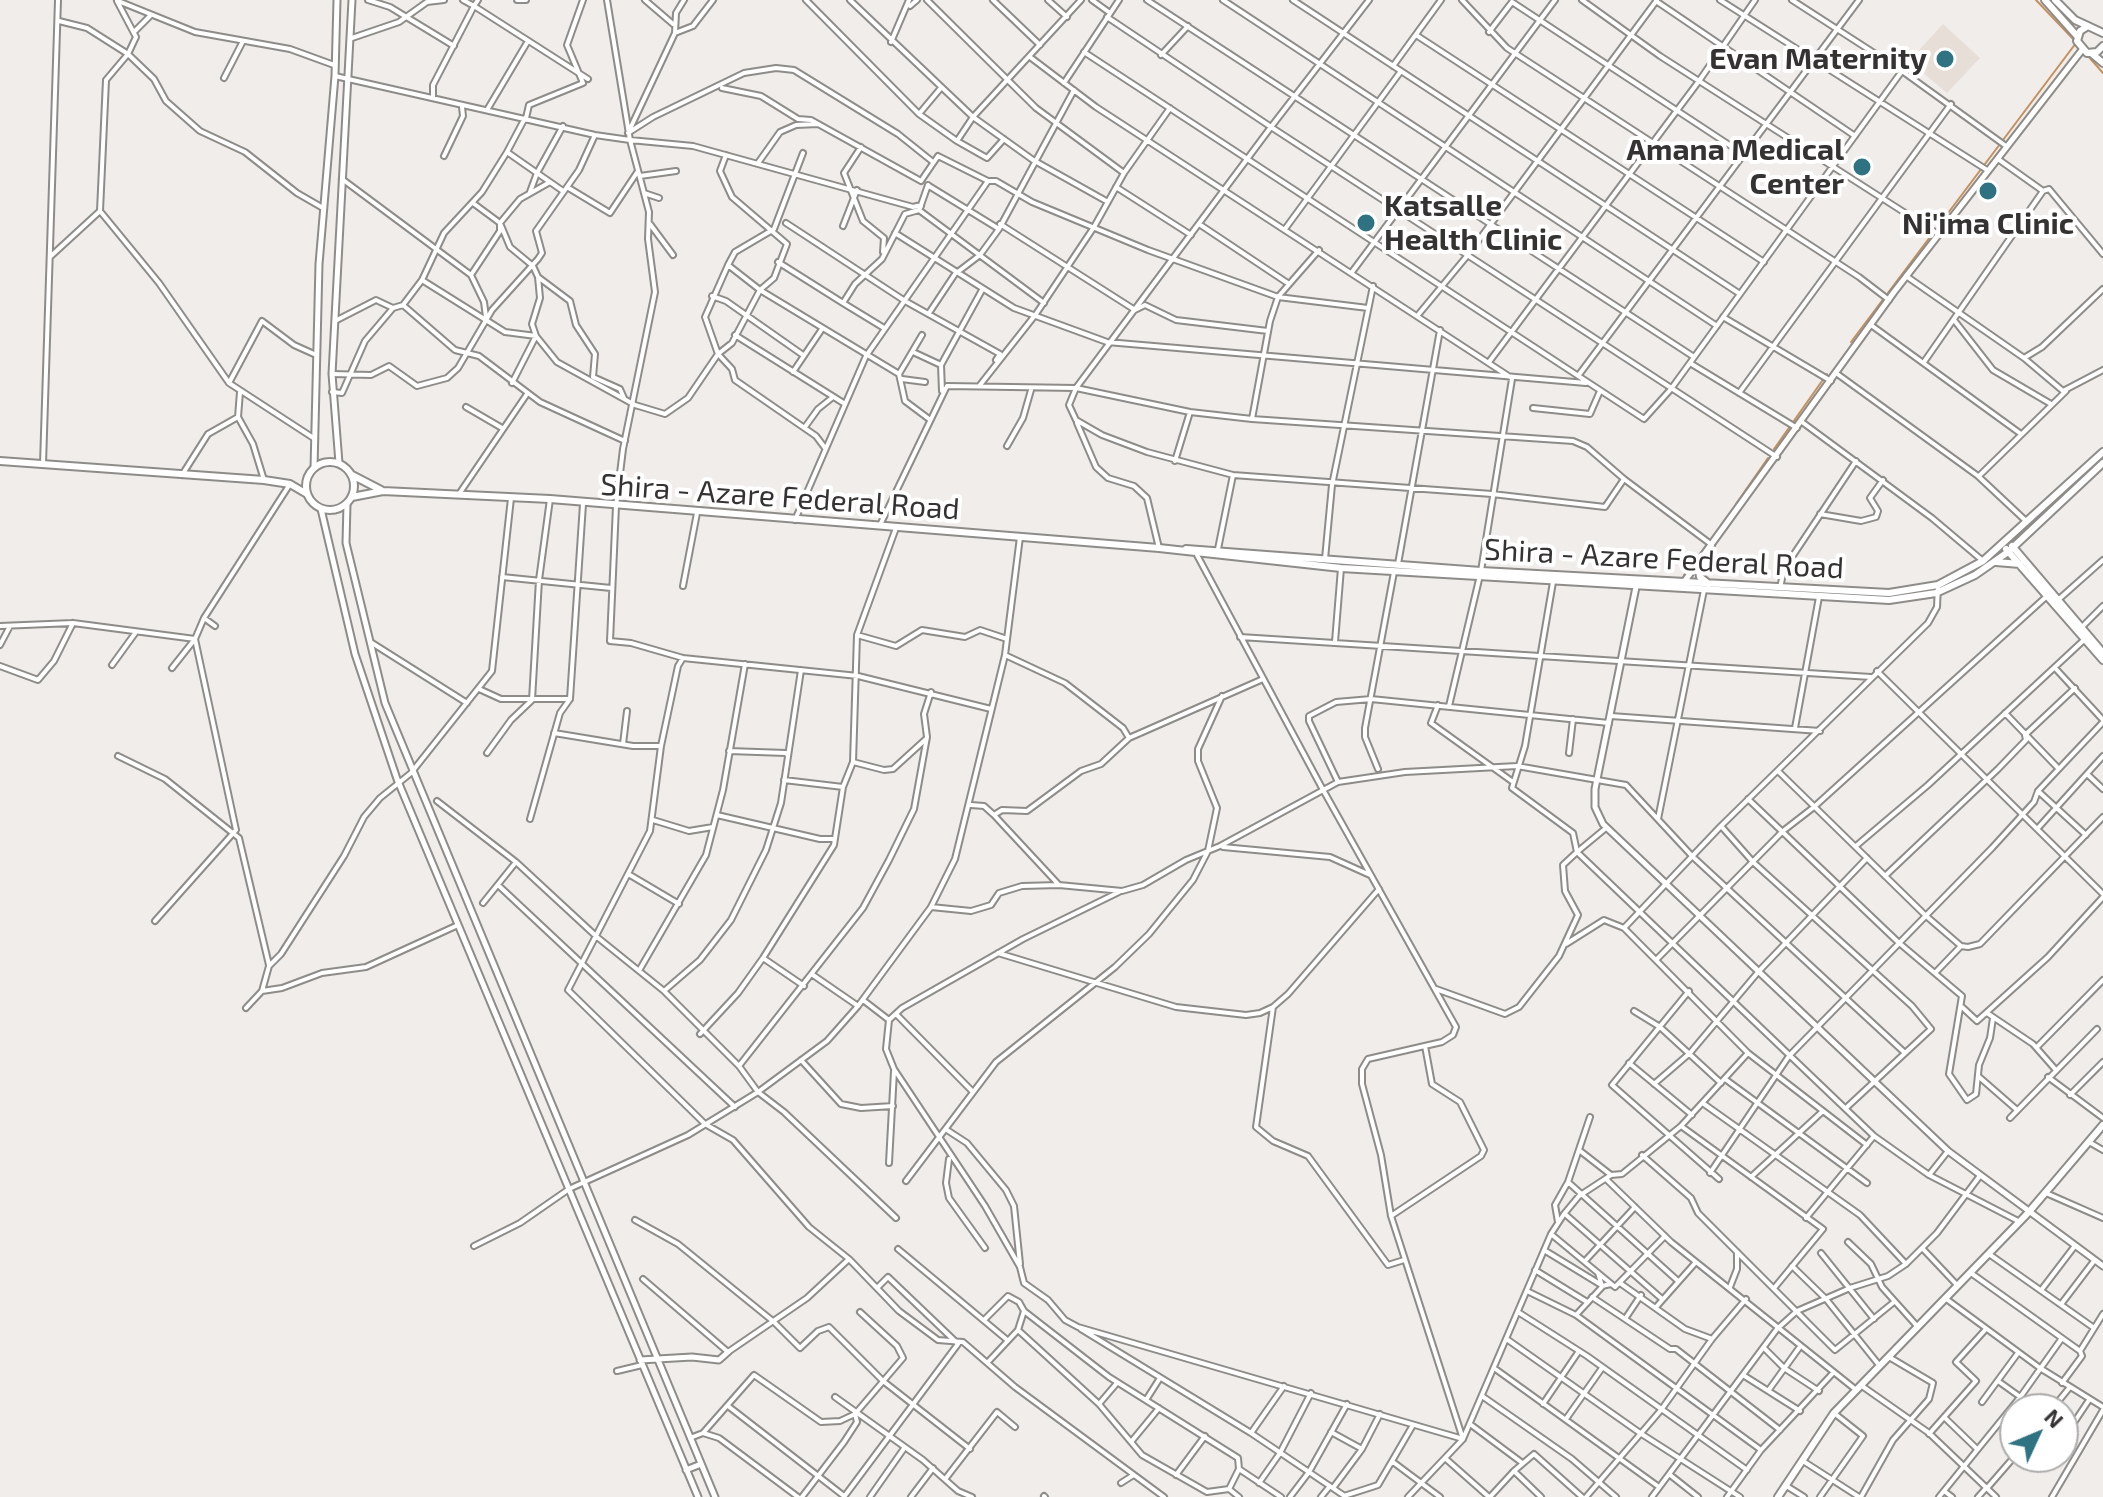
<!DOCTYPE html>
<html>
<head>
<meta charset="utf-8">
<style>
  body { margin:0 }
  #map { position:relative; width:2103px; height:1497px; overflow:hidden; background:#f0edea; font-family:"Exo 2",sans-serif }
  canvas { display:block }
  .north { position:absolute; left:1999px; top:1393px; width:80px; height:80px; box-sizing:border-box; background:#fff; border:2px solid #aeadad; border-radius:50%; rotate:46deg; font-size:22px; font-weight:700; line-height:32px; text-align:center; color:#343332 }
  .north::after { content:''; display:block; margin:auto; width:28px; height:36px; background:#2f7383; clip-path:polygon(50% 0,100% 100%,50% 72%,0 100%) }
</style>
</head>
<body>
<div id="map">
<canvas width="2103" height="1497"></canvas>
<div class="north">N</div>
</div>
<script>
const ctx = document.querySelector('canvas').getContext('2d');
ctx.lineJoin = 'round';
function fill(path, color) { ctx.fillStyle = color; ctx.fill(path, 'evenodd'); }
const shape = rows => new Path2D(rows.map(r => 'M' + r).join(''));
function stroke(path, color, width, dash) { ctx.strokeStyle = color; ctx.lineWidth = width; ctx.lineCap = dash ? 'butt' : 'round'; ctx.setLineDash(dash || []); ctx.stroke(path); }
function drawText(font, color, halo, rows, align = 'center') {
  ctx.font = font + ' "Exo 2",sans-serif'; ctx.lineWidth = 8; ctx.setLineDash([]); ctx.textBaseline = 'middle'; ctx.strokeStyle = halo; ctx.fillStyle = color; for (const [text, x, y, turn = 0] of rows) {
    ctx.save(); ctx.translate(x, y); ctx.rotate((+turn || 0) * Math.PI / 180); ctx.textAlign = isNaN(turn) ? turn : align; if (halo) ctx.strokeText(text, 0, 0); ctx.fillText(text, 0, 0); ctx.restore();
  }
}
fill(shape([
  [1943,24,1980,58,1947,93,1909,61]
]), '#e7ded7');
stroke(shape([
  [2036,0,2076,42],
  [2088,56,2103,73],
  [1851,342,2076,43],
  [1774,449,1827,374],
  [1736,504,1768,458],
  [1684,575,1706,546]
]), '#c5905c', 2);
const minor = shape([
  [368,0,390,7,454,46],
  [463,0,474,6,478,0],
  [517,0,526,0],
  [607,0,630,140,693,146,913,207,921,205,928,185],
  [645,0,673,24],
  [806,0,919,114,957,141,987,158,1004,139],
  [850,0,973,117,1033,160,1108,202],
  [927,0,1036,108,1124,173],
  [993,0,1040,45],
  [1048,0,1067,17],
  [1092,0,1110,13],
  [1147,0,1694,357],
  [1223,0,1717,326],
  [1293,0,1740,294],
  [1462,0,1507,48,1859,277,1889,300],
  [1582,0,1660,56,1938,234],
  [1720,0,1987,170],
  [1792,0,1902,71,2006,146],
  [118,1,195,32,290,49,334,65],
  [1656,1,1855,136],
  [1512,2,1743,154],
  [910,6,917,0],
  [1107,17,1271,127,1369,0],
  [59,21,87,28,128,54,154,79,166,101,200,131,245,152,297,193,323,208],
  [135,31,150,16],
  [1489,32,1512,2],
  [675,33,693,26,713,0],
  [1416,35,1764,262],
  [352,38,399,22,427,2,444,0],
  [891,42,909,0],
  [1084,52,1644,419,1671,389,1902,71],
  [1161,55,1188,26],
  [1030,57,1096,107,1510,377],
  [1393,66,1441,0],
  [335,76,595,135,630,140,649,212,648,239,655,292,623,449,616,506,610,641,631,643,683,658,858,676,991,709],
  [224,78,243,41],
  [1064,83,1119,0],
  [722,88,761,96,798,119,811,120,921,181],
  [433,97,433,85,474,6,588,79],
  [487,110,528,41],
  [919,114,940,89],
  [525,118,507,152,537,173,530,192],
  [526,118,529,105,583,83,567,45,583,0],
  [629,131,675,33,676,13,684,0],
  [628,133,653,117,744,73,776,68,794,70,898,134,933,162],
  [957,141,973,117,1081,0],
  [861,147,844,173,863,221,884,238,883,252],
  [444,156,463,116,462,107],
  [1998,159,2043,191,2049,189,2103,254],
  [758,163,780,132,796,125,818,124],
  [640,176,676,171],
  [342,179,471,275],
  [921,181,938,156,988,181,996,181,1032,202,1148,250,1278,297,1368,308],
  [550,182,537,173,563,126],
  [929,186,999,229],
  [567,187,610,213,638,171],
  [1116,187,1191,235],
  [644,193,659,198],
  [473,203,500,223,510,247,533,266,538,277,540,298,532,324,536,336,512,383],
  [919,210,1044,303],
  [100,211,159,283,229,383,315,439],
  [786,223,905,301,1000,354,996,360],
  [650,224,673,255],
  [1000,224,1135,310,1145,305,1176,320,1268,331],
  [1199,224,1289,284],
  [843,226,857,190],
  [1285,229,1401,71],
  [895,233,1014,308,1107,342,1586,383],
  [51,256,100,211,106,80,128,54,136,37,117,1],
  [778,262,843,303,855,284,882,259,905,214,919,210,921,206],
  [728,265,735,252,774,229,803,153],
  [1352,272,1555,0],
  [1906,276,2024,358,2042,347,2103,289],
  [538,277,570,301,576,325,595,354,593,377,620,389,624,398],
  [422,280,505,332,536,336,557,362,635,405,665,414,688,398,718,354,732,343,760,290,774,278,787,244,732,197,720,171,726,155],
  [712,296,726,301,803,355],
  [843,303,884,328],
  [403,305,455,350,479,356,540,402,625,441],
  [929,313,955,274,980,255,999,229,1074,90],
  [1418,315,1467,256,1657,0],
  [486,317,484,302,471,275,500,231,500,223,520,199,550,182,563,191],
  [1723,317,1831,381],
  [1954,320,1993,370,2051,404],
  [335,321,376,300,393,308,403,305,422,280,444,233,482,192,507,152],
  [1871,325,2021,434],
  [735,335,845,404],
  [913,352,941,365],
  [2024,358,2063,391,2103,370],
  [1489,362,1699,81,1755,0],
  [1924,362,2043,191],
  [1690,363,1797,428],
  [793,372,822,329],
  [1836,373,1978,476,2026,521],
  [332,374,371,375,389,366,417,386,447,378,458,368,492,310,538,259,542,253,536,231,579,170,595,135],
  [899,374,922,335],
  [1578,376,1859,0],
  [902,379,925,382],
  [229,383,262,321,294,345,314,354],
  [980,385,1036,314,1094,227,1124,173,1170,108],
  [942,391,941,365,982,290],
  [332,392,342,393,365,341,393,308],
  [1739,393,1951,104],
  [466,407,502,428],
  [1533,408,1590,414,1600,391],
  [238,417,240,392],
  [1252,419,1270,321,1278,297,1319,250],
  [1802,422,1932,518,1983,561],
  [1077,423,1096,467,1108,478,1134,486,1147,498,1159,548],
  [805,427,818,409,833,397],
  [1007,446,1023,418,1031,390],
  [825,448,816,436,735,380,732,369,718,354,705,317,728,265,760,290,899,374,905,401,929,419],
  [1175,461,1190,412],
  [43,464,58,0],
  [182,475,208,434,238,417,253,444,264,480],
  [1979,476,2066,391],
  [1624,479,1605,507,1492,494,1233,475,1147,452,1102,435,1076,420,1069,405,1076,388,1190,412,1252,419,1573,441,1587,447,1624,479,1712,545],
  [459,494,527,394],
  [1820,514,1861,521,1876,517,1878,511,1870,498,1883,480],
  [795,520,866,356,988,181],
  [880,525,947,386,1076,388,1271,127,1777,457],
  [1218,549,1233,475],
  [1197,555,1322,788,1456,1027,1453,1035,1442,1042,1368,1059,1362,1069,1362,1084,1381,1155,1391,1216,1463,1439],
  [1325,559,1332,485,1373,286],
  [1398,564,1440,330],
  [502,577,611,588],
  [1553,582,1525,746,1512,788,1573,833,1577,852,1606,828],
  [683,586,697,513],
  [1780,588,1784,569,1856,461],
  [2058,600,2103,560],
  [204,618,215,626],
  [0,626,73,623,195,639],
  [2082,627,2103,606],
  [857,635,896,646,922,630,965,637,980,630,1007,639],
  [1240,637,1871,677],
  [1335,642,1341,568],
  [372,643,467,703],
  [0,645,10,626],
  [1005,655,1065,683,1123,728,1129,738,1263,679],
  [683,658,678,666,661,746,650,831,568,990,705,1124,733,1140,809,1227,849,1259,899,1311,938,1340,963,1342,1015,1387,1164,1497],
  [112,665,136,632],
  [0,666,38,680,54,661,73,623],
  [172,668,195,639,204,618,290,484],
  [2055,668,2103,720],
  [1877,671,2103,894],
  [479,689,501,699,570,699],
  [1438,705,1431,723,1513,782],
  [1449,706,1481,571,1512,379],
  [2005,713,2058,768],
  [1611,716,1820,731],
  [1795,728,1819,597],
  [554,733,633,746,661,746],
  [623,744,627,711],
  [729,751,786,753,788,756],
  [487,753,511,720,532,700,539,580,550,499],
  [1569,753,1573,719],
  [118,756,165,779,239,838,269,965],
  [853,762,884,770,893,769,926,739],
  [1378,769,1365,737,1365,728,1394,572],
  [1778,771,1925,915,1961,946,1968,947,1980,944,2103,817],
  [2087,774,2103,789],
  [784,780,843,787],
  [1338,782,1309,721,1309,716,1336,702,1371,699,1609,723],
  [2038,791,2086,835],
  [1748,799,1898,942,1962,996,1949,1074,1967,1100,1976,1094,1979,1065,1990,1038,1993,1018],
  [437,801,516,862,597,937,664,991,739,1066,758,1092,784,1112,896,1218],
  [971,805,984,806,994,815,1059,885],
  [717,815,820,839,835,839],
  [994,815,1002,810,1027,811,1081,771,1101,764,1129,738],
  [530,819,560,713,570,699,583,504],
  [1658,819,1704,590],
  [653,820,689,831,713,827],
  [1721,826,1753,862,1912,1006,1931,1029,1846,1108],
  [2038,828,2103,756],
  [1856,846,1928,785,2085,639],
  [1223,847,1330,857,1370,875],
  [630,875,679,904],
  [1885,876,1998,769,2026,740,2025,735,2075,688],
  [498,885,735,1107],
  [483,903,516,862],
  [931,907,971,911,991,905,999,893,1022,886,1059,885,1122,891,1143,885,1186,860,1220,846,1338,782,1405,772,1517,766,1626,785,1692,856,1905,1053],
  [155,921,236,830,195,639],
  [458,925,366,967,322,973,282,988,262,991,269,966,281,954,344,856,364,817,380,798,411,773,492,671,511,498],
  [1624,928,1721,826,1928,623,1937,607,1938,585],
  [1566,944,1604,920,1624,928,1748,1053,1867,1145],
  [998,953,1176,1007,1246,1015,1260,1013,1273,1007,1288,994,1379,889],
  [763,958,804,986],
  [1656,960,1783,831,1814,807,2047,596],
  [640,969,706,855,723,790,745,664],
  [1935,973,1961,946],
  [813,975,858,1006],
  [1436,989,1505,1014,1519,1007,1559,956,1578,915,1565,891,1563,865,1577,852,1874,1136,1929,1175,2020,1222],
  [664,991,700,960,731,920,766,850,781,803,801,670],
  [1689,991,1612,1085,1719,1179],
  [863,1000,889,1020,902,1008,1023,939,1119,892],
  [1273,1007,1256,1127,1273,1141,1308,1156,1388,1265,1404,1260],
  [1962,1007,1977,1021,2048,957,2103,897],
  [246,1008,262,991],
  [1634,1011,1660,1027,1721,1083],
  [1987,1013,2033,1044,2055,1069],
  [896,1014,972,1091],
  [889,1020,886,1049,894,1069,985,1206,1020,1267,1024,1283,1048,1300,1065,1320,1078,1327,1463,1439],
  [700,1034,738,993,763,958,834,845,843,787,853,762,857,635,896,528],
  [2037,1047,2103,980],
  [801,1060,841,1104,861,1108,893,1106],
  [1629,1063,1692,1115],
  [739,1066,863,908,889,860,914,809,927,737,924,714,931,692],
  [1978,1076,2017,1110],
  [2048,1077,2103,1118],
  [1725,1079,1867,1183],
  [1654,1084,1690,1053,1759,971,1867,858],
  [2070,1095,2103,1062],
  [1704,1104,1860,1215,1906,1264],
  [2010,1118,2097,1029],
  [1681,1126,1823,1229,1775,1287],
  [947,1130,967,1143,1006,1190,1014,1206,1020,1264],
  [2089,1142,2103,1150],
  [1579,1150,1611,1175],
  [1642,1155,1691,1198,1698,1213,1835,1350,1894,1302],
  [949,1159,946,1183,949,1198,985,1248],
  [889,1163,894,1071],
  [1710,1173,1789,1056,1992,848,2034,802,2038,791,2103,722],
  [1929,1175,1948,1151],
  [1751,1177,1823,1111],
  [1606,1179,1671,1242,1855,1389],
  [906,1181,996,1062,1115,967,1149,934,1193,880,1208,851,1217,808,1198,761,1198,749,1222,696],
  [1568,1182,1678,1281],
  [2046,1193,2103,1218],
  [1565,1214,1662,1299],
  [1391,1216,1481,1156,1484,1150,1460,1102,1432,1084,1425,1046],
  [1806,1218,1874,1136],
  [635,1220,678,1244,774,1322,800,1348,818,1331,829,1327,883,1381,970,1449],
  [1558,1222,1555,1205,1568,1182,1590,1117],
  [1551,1234,1615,1287,1665,1236],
  [1848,1242,1871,1264,1882,1287,1917,1326],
  [474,1246,520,1223,569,1189,688,1135,758,1092,827,1041,858,1006,931,907,955,859,1005,655,1020,537],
  [898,1249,1006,1339],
  [1923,1249,1957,1285],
  [1544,1250,1603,1286],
  [1821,1253,1874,1319],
  [1989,1254,2094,1328],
  [1585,1261,1635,1207],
  [1792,1266,1826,1299,1879,1365],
  [1535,1270,1587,1302],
  [1598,1273,1602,1286,1611,1284],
  [1971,1273,2080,1351],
  [643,1279,728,1352,807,1298,849,1259],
  [1620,1283,1685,1329,1712,1339],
  [1730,1287,1737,1269,1737,1252],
  [2042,1289,2074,1247],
  [1527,1291,1576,1315,1602,1287],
  [1592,1297,1670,1349,1676,1349,1780,1430],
  [1945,1298,2040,1368,2103,1407],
  [2062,1303,2094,1261],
  [1657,1306,1696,1262],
  [1518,1312,1587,1356,1747,1470],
  [1576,1315,1761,1450],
  [1625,1319,1641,1295],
  [984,1320,1008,1296,1019,1302,1024,1311,1109,1377,1238,1458,1239,1469,1229,1489,1207,1492,1142,1455,1099,1404,1018,1330],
  [1081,1329,1251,1433,1346,1497],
  [1508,1340,1640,1433,1740,1497],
  [1764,1348,1784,1368,1819,1391],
  [988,1362,1018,1330,1024,1311],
  [1494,1368,1659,1487],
  [617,1371,642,1365],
  [1743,1375,1800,1411],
  [1998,1381,2037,1409],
  [2062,1383,2082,1356,2080,1351,2103,1314],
  [1862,1386,1929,1433,1996,1497],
  [1768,1391,1799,1348],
  [1482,1396,1572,1459,1616,1497],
  [835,1397,923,1460,958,1491,972,1497],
  [1146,1400,1160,1378],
  [1982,1402,2018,1353],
  [1099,1404,1117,1383],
  [1543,1404,1579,1351],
  [728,1406,844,1496],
  [2052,1409,2070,1387],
  [1944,1417,1976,1448],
  [1566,1419,1602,1368],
  [1470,1424,1521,1462],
  [1331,1432,1362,1449],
  [703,1433,719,1438,798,1497],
  [1251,1433,1284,1386],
  [1929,1434,1976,1381,1956,1362,1986,1329],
  [690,1438,703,1433,754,1375,821,1422,840,1421,855,1414],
  [2063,1439,2089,1400],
  [1131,1442,1159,1408],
  [1446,1459,1489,1497],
  [1803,1461,1859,1497],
  [1393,1462,1440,1497],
  [1239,1469,1281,1497],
  [1669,1474,1698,1497],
  [1176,1475,1205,1436],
  [946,1478,997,1412,1015,1427],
  [1121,1483,1132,1476],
  [1259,1483,1280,1453,1311,1393],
  [1785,1485,1804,1497],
  [1988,1487,2015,1456],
  [1333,1488,1362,1449,1380,1414],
  [1229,1489,1239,1497],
  [1944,1491,1952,1497],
  [1044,1496,1045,1497],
  [1344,1496,1378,1485,1413,1425],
  [802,1497,844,1442,857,1422,855,1414,903,1358,897,1346,860,1312],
  [844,1497,958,1344,888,1277,877,1288],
  [870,1497,905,1447],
  [911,1497,933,1468],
  [1290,1497,1309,1472,1347,1404],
  [1321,1497,1330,1486],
  [1408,1497,1463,1439,1551,1234,1564,1214,1579,1196,1611,1175,1622,1174,1681,1126,1748,1053],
  [1490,1497,1514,1471],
  [1541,1497,1514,1471,1534,1454,1582,1497],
  [1586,1497,1661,1410,1712,1339,1746,1299],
  [1652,1497,1777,1329,1797,1311,1850,1288,1888,1276,1906,1264,1937,1233,1979,1177],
  [1727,1497,1761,1450,1833,1373],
  [1820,1497,1863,1436,1834,1413],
  [1861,1497,1893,1440,1929,1399,1933,1383,1889,1357],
  [1939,1497,2021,1396,2062,1338],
  [1978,1497,1987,1487],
  [2052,1497,2103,1410]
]);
const tertiary = shape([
  [339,463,332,374,352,0],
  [314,468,319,264,335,76,337,0],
  [347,504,346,543,385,703,715,1497],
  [321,509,355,654,397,779,698,1497],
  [1684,582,1894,292,2082,50],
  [1636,587,1595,789,1595,807,1603,824,1948,1151,2103,1266],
  [640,1360,692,1357,719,1360,728,1352],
  [686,1470,701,1464]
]);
const secondary = shape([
  [1778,1497,1834,1413,2028,1213,2103,1125]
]);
const primary = shape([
  [2045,0,2077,36],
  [2055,0,2075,20,2088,26],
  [2103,33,2088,26,2080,31,2077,41,2087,53,2097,52,2103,46],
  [2091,53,2103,63],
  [0,461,264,480,290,484,307,494],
  '306 486a24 24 0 1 1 48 0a24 24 0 1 1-48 0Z',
  [352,475,381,490],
  [352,497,383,491,550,499,1159,548,1341,568,1889,600,1936,593,1975,575,2008,552,2103,463],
  [2012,546,2103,653],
  [1186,549,1481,571,1889,593,1938,585,1983,561,2103,452],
  [2006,549,2103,660],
  [1996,562,2020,564],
  [1698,565,1700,577,1709,584]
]);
stroke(minor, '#8e8c89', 8);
stroke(tertiary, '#8e8c89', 9);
stroke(secondary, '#8e8c89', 10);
stroke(primary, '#8e8c89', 10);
stroke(minor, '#fff', 4);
stroke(tertiary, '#fff', 5);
stroke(secondary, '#fff', 6);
stroke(primary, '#fff', 6);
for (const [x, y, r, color] of [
  [1945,59,10,"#2f7383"],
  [1862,167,10,"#2f7383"],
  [1988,191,10,"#2f7383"],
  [1366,223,10,"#2f7383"]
]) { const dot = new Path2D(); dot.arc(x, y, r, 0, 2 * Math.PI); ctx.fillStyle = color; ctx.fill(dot); stroke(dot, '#fff', 3); }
drawText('bold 30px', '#343332', '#fff', [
  ["Evan Maternity",1927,59],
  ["Amana Medical",1844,150],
  ["Center",1844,184],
  ["Katsalle",1384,206,"left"],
  ["Health Clinic",1384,240,"left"],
  ["Ni'ima Clinic",1988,224,"center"]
], 'right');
drawText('30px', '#343332', '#fff', [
  ["Shira - Azare Federal Road",780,497,4],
  ["Shira - Azare Federal Road",1664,559,3]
]);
</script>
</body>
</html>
